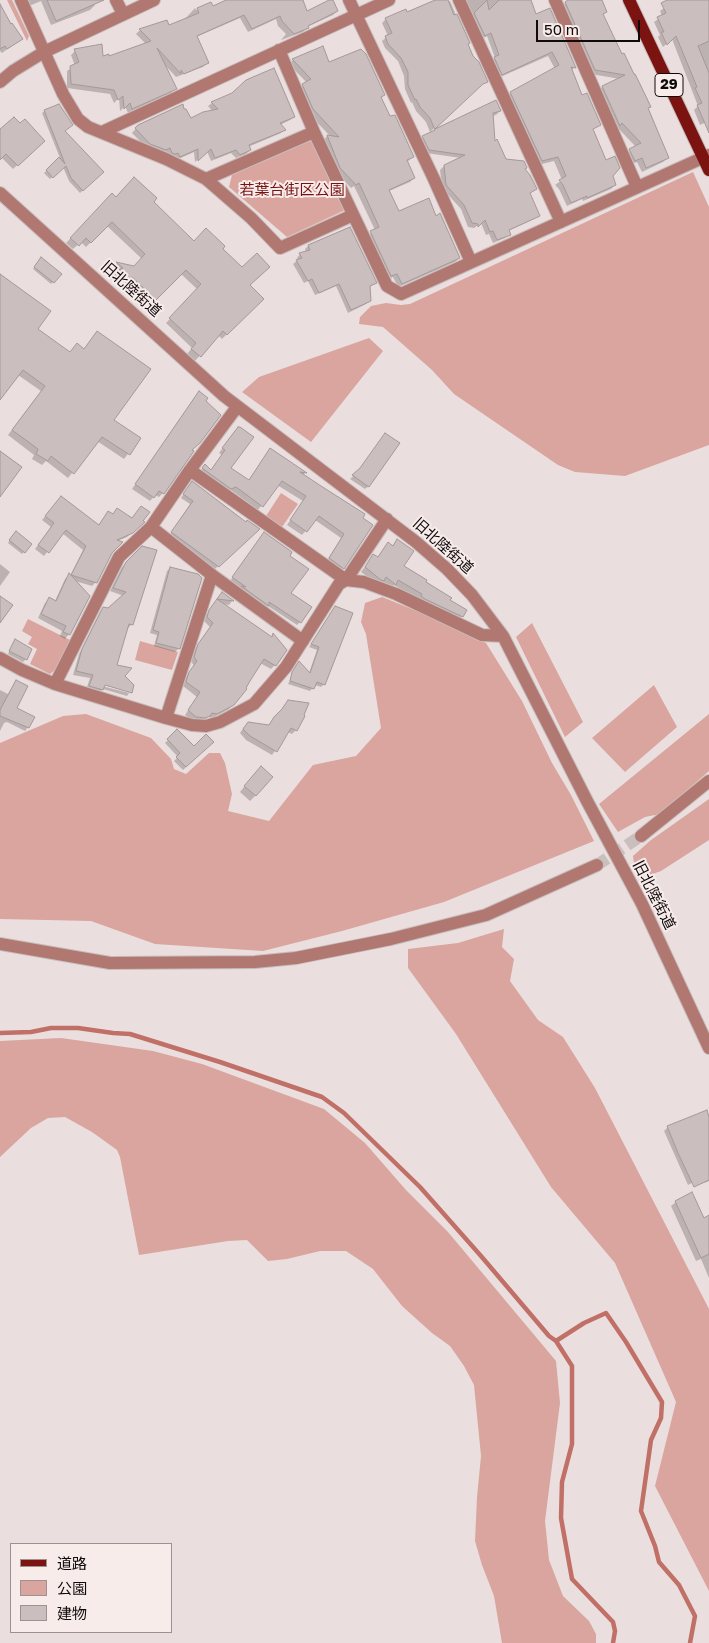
<!DOCTYPE html>
<html>
<head>
<meta charset="utf-8">
<style>
  body { margin:0 }
  #map { position:relative; width:709px; height:1643px; overflow:hidden; background:#eadfde; font-family:"Golos Text","Noto Sans JP",sans-serif }
  canvas { display:block }
  .legend { position:absolute; left:10px; top:1543px; width:162px; height:90px; box-sizing:border-box; background:#f8eceb; border:1px solid #9b9291; margin:0; padding:6px 9px; list-style:none; font-size:15px; color:#0f0b0b }
  .legend li { display:flex; align-items:center; gap:10px; height:25px }
  .legend b { width:25px; border:1px solid #9b9291 }
  .scale { position:absolute; left:536px; top:20px; width:104px; height:22px; box-sizing:border-box; border:2px solid #0f0b0b; border-top:0; padding-left:6px; font-size:15px; line-height:18px; white-space:nowrap; color:#0f0b0b; -webkit-text-stroke:4px #f8eceb; paint-order:stroke }
</style>
</head>
<body>
<div id="map">
<canvas width="709" height="1643"></canvas>
<ul class="legend">
<li><b style="height:6px;background:#7b1311"></b>道路</li>
<li><b style="height:14px;background:#d9a59e"></b>公園</li>
<li><b style="height:14px;background:#cabfbe"></b>建物</li>
</ul>
<div class="scale">50 m</div>
</div>
<script>
const ctx = document.querySelector('canvas').getContext('2d');
ctx.lineJoin = 'round';
function fill(path, color) { ctx.fillStyle = color; ctx.fill(path, 'evenodd'); }
const shape = rows => new Path2D(rows.map(r => 'M' + r).join(''));
function stroke(path, color, width, dash) { ctx.strokeStyle = color; ctx.lineWidth = width; ctx.lineCap = dash ? 'butt' : 'round'; ctx.setLineDash(dash || []); ctx.stroke(path); }
function drawText(font, color, halo, rows, align = 'center') {
  ctx.font = font + ' "Golos Text","Noto Sans JP",sans-serif'; ctx.lineWidth = 4; ctx.setLineDash([]); ctx.textBaseline = 'middle'; ctx.strokeStyle = halo; ctx.fillStyle = color; for (const [text, x, y, turn = 0] of rows) {
    ctx.save(); ctx.translate(x, y); ctx.rotate((+turn || 0) * Math.PI / 180); ctx.textAlign = isNaN(turn) ? turn : align; if (halo) ctx.strokeText(text, 0, 0); ctx.fillText(text, 0, 0); ctx.restore();
  }
}
fill(shape([
  [7,0,12,0,29,36,27,41],
  [311,139,345,210,287,237,229,187,232,175],
  [693,172,709,207,709,445,625,476,575,472,558,465,454,394,432,370,383,327,359,324,360,317,371,306,386,303,401,305,410,304],
  [369,338,383,351,311,442,242,392,259,377],
  [281,493,298,504,282,527,266,516],
  [382,597,459,628,486,643,522,701,552,763,571,795,594,841,444,902,342,931,263,951,155,944,91,921,0,919,0,743,63,716,86,714,151,738,171,759,174,769,186,774,209,753,220,753,225,763,232,794,228,811,269,821,313,765,356,756,381,728,366,634,361,622,365,603],
  [28,619,70,640,56,669,50,674,30,664,37,649,28,644,32,637,22,631],
  [532,623,583,722,565,737,516,637],
  [140,641,178,652,172,670,135,660],
  [654,685,677,727,625,772,592,738],
  [709,714,709,771,660,814,645,817,618,832,599,804],
  [709,799,709,840,661,871,647,876,635,870,633,856,651,840],
  [504,929,502,947,514,959,510,981,538,1020,563,1037,595,1088,709,1309,709,1591,655,1486,676,1402,615,1263,551,1187,456,1034,408,968,408,949,458,943],
  [61,1038,153,1051,202,1064,324,1109,365,1143,406,1190,448,1232,556,1361,560,1403,545,1521,549,1560,563,1596,589,1621,596,1634,596,1643,502,1643,494,1596,482,1565,475,1541,477,1497,481,1456,474,1385,464,1366,450,1346,432,1333,402,1306,373,1269,346,1251,320,1251,287,1259,268,1261,247,1240,228,1241,139,1255,120,1157,117,1150,92,1132,65,1117,48,1118,31,1128,0,1157,0,1041]
]), '#d9a59e');
fill(shape([
  [26,0,96,0,94,2,95,5,90,10,51,25,41,1,29,6],
  [228,0,301,0,307,15,337,11,333,15,307,27,303,32,281,40,286,34,278,26,276,19,248,32,240,18,196,37,207,63,203,67,176,77,164,64,175,88,171,93,128,113,125,106,120,111,119,98,114,103,110,94,67,88,67,71,75,66,71,55,75,51,101,45,102,58,109,58,146,44,136,34,140,30,166,21,169,26,184,20,195,8,196,10,210,3,212,8],
  [438,0,441,0,443,4,450,1,468,43,467,45,486,81,477,87,430,132,426,122,416,111,412,102,411,103,405,89,404,76,398,61,385,48,382,41,388,36,382,23,385,20,405,11,407,14],
  [461,0,530,0,536,16,574,68,571,71,581,97,599,124,592,130,615,185,611,189,583,201,582,199,567,206,559,189,555,185,562,180,554,161,538,165,507,98,511,93,555,69,548,56,498,78,490,62,495,58,487,36,480,40],
  [573,0,601,0,606,12,602,15,622,56,649,107,647,109,668,158,663,162,642,172,637,162,630,165,626,154,636,147,617,127,615,129,598,91,602,87,620,79,591,74,561,7,565,3],
  [682,0,709,0,709,121,700,125,694,110,698,106,672,39,663,47,658,37,660,35,654,22,662,16,660,11,664,8],
  [0,7,10,26,21,39,2,53,0,51],
  [322,48,329,63,384,95,380,98,413,157,407,162,414,178,410,182,389,191,398,212,436,218,459,258,455,262,398,287,393,277,387,280,367,237,375,230,354,186,351,188,336,172,324,140,327,136,331,137,309,114,299,89,307,83,289,64,293,60],
  [233,94,294,117,290,120,280,125,284,130,281,133,248,147,250,150,246,154,236,158,231,153,211,161,207,151,195,162,194,152,176,160,169,157,166,151,161,153,146,147,132,133,138,126,183,111,190,119,213,112,208,106,212,103],
  [496,102,500,111,496,115,492,116,494,142,505,160,524,169,535,189,529,194,538,216,534,219,508,231,509,234,505,238,493,243,489,234,486,235,481,223,474,228,468,227,461,209,442,188,440,170,444,166,461,158,426,153,419,141,430,132],
  [45,111,102,172,80,193,69,181,63,167,50,179,44,173,60,158,42,113],
  [0,131,43,141,13,169,1,157,0,158],
  [112,195,115,198,152,202,194,243,221,249,248,286,262,299,222,339,218,335,195,361,187,354,192,348,166,323,198,290,180,273,151,304,126,280,119,287,110,278,118,272,113,267,117,263,134,267,142,259,107,226,86,247,81,242,73,249,66,243],
  [308,246,375,283,369,288,370,300,366,304,348,313,336,286,315,295,308,281,304,283,293,264,298,260,297,258,300,254,306,252,305,249],
  [39,261,60,274,51,284,33,269],
  [0,276,36,330,69,353,83,350,93,337,113,420,140,438,124,459,97,441,68,478,46,461,42,465,32,459,34,455,8,435,41,391,18,375,0,397],
  [195,397,191,450,192,452,163,493,159,497,155,495,150,501,132,489],
  [234,433,229,468,248,481,271,449,305,473,303,475,363,515,343,568,339,572,326,562,341,538,315,520,302,535,287,525,303,501,277,485,258,510,231,490,230,492,199,473,205,465,210,471,222,455,219,453],
  [358,472,369,486,365,489,350,479],
  [189,486,245,523,258,529,215,569,169,536,190,504,181,498],
  [61,497,98,526,105,516,112,515,131,519,141,507,141,521,143,522,127,537,117,541,96,582,92,586,75,581,69,634,65,639,60,636,62,631,38,618,45,603,50,599,55,601,65,579,69,575,70,576,83,550,62,533,44,556,35,549,51,527,42,520],
  [13,535,24,552,22,554,8,543],
  [261,537,288,556,290,594,300,622,297,625,268,606,265,609,230,581],
  [397,541,402,567,448,600,462,616,457,621,394,585,391,589,381,581,378,584,361,572,373,556,377,558,388,544,392,546],
  [143,548,132,624,128,628,116,665,124,676,131,692,99,682,98,685,129,693,127,696,103,689,98,693,86,690,90,678,73,675,79,654,100,612,103,608,109,610,124,596,110,591,122,567],
  [0,564,10,572,0,586],
  [170,568,179,648,175,652,154,646,157,635,150,633,167,571],
  [222,594,232,601,229,605,222,604,270,638,273,635,275,665,271,669,260,663,229,709,212,718,208,717,204,720,192,721,185,715,197,697,183,686,186,677,194,665,191,662,195,649,210,627,204,621,206,615],
  [335,607,324,684,321,687,315,685,310,691,288,684,297,666,309,673,317,650,309,647],
  [13,642,26,659,23,662,8,654],
  [16,681,15,709,28,727,25,731,7,722,4,723,0,731,0,690,8,694],
  [288,701,303,716,296,730,292,734,288,732,272,755,246,740,240,733,244,727,268,726],
  [177,731,194,747,212,742,183,770,174,761,178,757,165,743],
  [255,773,256,795,250,801,240,792],
  [709,1120,709,1181,704,1183,701,1178,688,1185,664,1131,668,1127],
  [676,1202,704,1219,709,1227,709,1278,701,1259,696,1261,671,1206]
]), '#0003');
stroke(shape([
  [0,1033,31,1032,51,1028,78,1028,113,1033,130,1034,220,1062,322,1097,344,1113,420,1187,481,1256,549,1336,556,1341,584,1323,606,1313,626,1342,662,1402,661,1418,651,1440,641,1511,655,1546,659,1562,679,1585,695,1616,690,1643],
  [556,1341,572,1366,572,1444,562,1482,561,1518,572,1579,613,1622,615,1631,613,1643]
]), '#c07067', 4.5);
const building = shape([
  [47,0,104,0,56,21,47,0],
  [226,0,303,0,307,11,329,0,333,0,338,11,308,26,309,28,294,34,282,21,280,16,252,29,244,15,197,36,209,63,184,74,181,70,181,74,157,48,177,89,132,109,130,103,124,109,123,96,118,100,114,90,71,84,70,66,79,62,74,49,102,44,103,56,109,54,109,56,151,41,139,29,167,20,169,25,199,13,197,8,211,2,213,6,226,0],
  [435,0,448,0,454,15,457,14,470,43,468,44,473,56,479,62,488,82,483,84,435,129,496,100,501,111,493,113,495,141,497,139,506,159,524,161,527,168,525,169,530,175,537,189,530,193,540,216,509,230,511,235,497,240,493,231,490,232,485,220,478,227,478,224,472,223,464,205,446,185,444,165,465,155,429,150,422,136,435,130,430,118,420,107,416,99,415,100,408,85,408,72,401,58,388,44,385,36,392,33,385,18,406,9,407,12,435,0],
  [487,0,489,10,499,0,531,0,536,14,550,8,576,68,571,67,582,95,587,93,601,125,593,129,606,160,615,156,620,168,613,176,616,185,587,198,587,196,571,203,563,185,559,180,566,176,558,157,542,161,510,92,559,65,552,52,502,75,494,57,499,55,491,33,485,36,474,13,487,0],
  [568,0,602,0,607,12,603,14,622,54,624,53,634,74,635,74,639,82,651,107,648,108,669,158,646,168,642,158,635,161,629,149,641,143,622,123,620,126,602,86,625,75,595,70,565,2,568,0],
  [667,0,709,0,709,41,698,46,709,73,709,133,697,105,702,103,695,88,697,87,676,36,667,45,661,32,664,32,657,17,666,13,661,3,667,0],
  [0,4,11,24,12,23,23,39,7,49,5,46,0,49,0,4],
  [323,46,329,62,361,49,366,54,385,95,381,97,390,116,395,115,414,157,407,160,415,178,389,190,399,211,429,198,436,216,440,213,460,258,402,284,397,274,391,276,370,231,379,227,366,198,359,183,356,185,340,168,327,135,339,137,313,109,302,84,311,79,292,59,323,46],
  [274,68,295,117,280,123,286,130,249,145,251,150,240,155,236,150,215,158,211,149,198,161,198,149,180,157,178,153,175,154,172,153,170,148,166,150,150,144,135,128,138,125,183,104,184,109,186,109,191,118,203,112,218,109,211,102,232,93,246,80,274,68],
  [59,104,73,125,65,131,104,172,83,191,71,178,66,166,53,178,46,170,59,157,65,164,44,110,59,104],
  [14,117,20,123,25,119,45,141,18,166,6,154,0,160,0,129,14,117],
  [134,177,157,198,154,202,194,241,206,228,225,246,223,249,242,267,257,253,270,267,250,285,264,299,227,335,223,331,201,357,191,349,196,343,169,318,201,284,186,270,156,300,132,277,124,284,114,272,123,268,116,262,134,266,145,254,112,222,91,243,86,238,79,246,70,238,112,193,116,197,134,177],
  [350,227,377,283,370,286,371,301,351,310,339,284,319,293,312,279,308,281,296,260,302,258,299,253,310,250,308,245,350,227],
  [41,257,62,274,54,283,34,267,41,257],
  [0,274,51,311,38,329,70,352,77,343,84,349,97,331,151,369,114,420,141,438,130,455,102,437,74,474,51,456,48,461,36,454,38,449,12,430,45,386,23,370,0,400,0,274],
  [199,391,208,398,206,401,221,415,200,443,192,450,194,451,164,494,159,491,154,498,135,484,199,391],
  [238,427,240,427,254,437,231,468,249,480,270,448,307,473,300,472,321,486,365,514,363,518,373,525,344,569,329,558,344,534,319,516,307,532,290,520,306,496,282,481,263,507,236,487,231,489,202,468,205,464,211,470,225,450,222,448,238,427],
  [385,433,400,443,369,487,352,475,360,468,385,433],
  [0,451,22,467,0,497,0,451],
  [192,481,246,522,247,520,260,529,219,567,171,532,193,501,183,494,192,481],
  [61,496,99,525,108,511,113,514,117,508,132,518,141,506,150,512,143,521,145,522,133,533,117,540,123,542,112,553,97,583,71,575,86,546,66,530,49,553,38,545,54,523,45,516,61,496],
  [16,531,32,544,25,553,9,540,16,531],
  [264,532,292,552,290,556,309,569,291,593,312,607,301,623,269,602,269,606,241,586,246,587,232,577,264,532],
  [397,539,414,551,404,566,427,580,426,582,452,598,450,600,467,610,463,617,425,599,421,596,422,594,398,580,396,585,386,577,384,581,381,580,365,567,373,554,378,557,388,542,393,546,397,539],
  [142,546,157,550,133,625,129,624,117,665,132,668,125,676,134,685,132,693,105,685,103,690,89,686,93,675,76,671,82,649,103,607,108,608,126,592,113,588,126,562,142,546],
  [170,567,198,574,202,578,180,649,156,643,159,632,153,630,170,567],
  [69,573,90,596,70,635,63,632,66,626,41,614,49,597,56,601,69,573],
  [222,592,234,601,217,599,272,637,273,633,287,650,276,666,264,659,250,681,246,688,247,689,234,705,217,714,212,713,210,716,205,718,196,717,188,710,200,692,186,682,189,672,197,661,194,657,198,644,213,623,207,617,209,610,222,592],
  [0,596,13,605,0,623,0,596],
  [335,606,353,613,325,685,317,682,314,689,290,681,292,672,299,661,310,673,319,647,311,644,335,606],
  [15,639,32,649,27,660,9,651,15,639],
  [16,680,28,686,17,708,35,717,29,728,0,716,0,710,16,680],
  [288,700,309,703,304,715,305,716,297,731,291,728,277,752,250,736,243,729,248,722,269,725,274,717,282,709,288,700],
  [177,729,194,746,206,734,214,742,186,767,176,757,180,753,167,739,177,729],
  [261,766,273,777,256,796,244,786,261,766],
  [707,1110,709,1117,709,1180,694,1187,678,1153,667,1126,707,1110],
  [692,1192,704,1218,709,1215,709,1254,701,1258,675,1201,692,1192]
]);
fill(building, '#cabfbe');
stroke(building, '#a49998', 1);
stroke(shape([
  [597,865,641,836]
]), '#c9bfbe', 12, [12, 6]);
const minor = shape([
  [21,0,63,94,78,119,88,127,166,159,206,179,251,218,280,248,353,215],
  [116,0,123,14],
  [349,0,433,177,471,262],
  [459,0,561,222],
  [555,0,637,187],
  [279,50,314,132,387,286,401,294,709,155],
  [0,82,13,71,44,52,154,0],
  [102,132,389,0],
  [206,179,314,132],
  [0,193,224,396,416,542,447,569,472,595,503,636,587,801,642,904,709,1048],
  [190,470,346,580,387,519],
  [151,527,212,575,303,641],
  [0,658,22,670,55,684,166,718,192,725,206,726,220,722,254,704,286,667,339,584,346,580,364,582,396,594,482,635,503,636],
  [55,684,119,557,151,527,190,470,237,407],
  [166,718,212,575],
  [641,836,709,781],
  [0,944,110,963,255,962,296,958,391,939,486,915,597,865]
]);
const major = shape([
  [629,0,709,170]
]);
stroke(minor, '#c7bdbc', 14);
stroke(major, '#c7bdbc', 14);
stroke(minor, '#b17871', 12);
stroke(major, '#7b1311', 12);
for (const [x, y, w] of [
  [669,85,28]
]) { const box = new Path2D(); box.roundRect(x - w / 2, y - 11.5, w, 23, 4); ctx.fillStyle = '#f8eceb'; ctx.fill(box); stroke(box, '#0f0b0b', 1); }
drawText('bold 14px', '#0f0b0b', null, [
  ["29",669,85]
]);
drawText('15px', '#761311', '#f8eceb', [
  ["若葉台街区公園",292,190]
]);
drawText('15px', '#0f0b0b', '#f8eceb', [
  ["旧北陸街道",131,289,42],
  ["旧北陸街道",443,546,42],
  ["旧北陸街道",654,895,63]
]);
</script>
</body>
</html>
